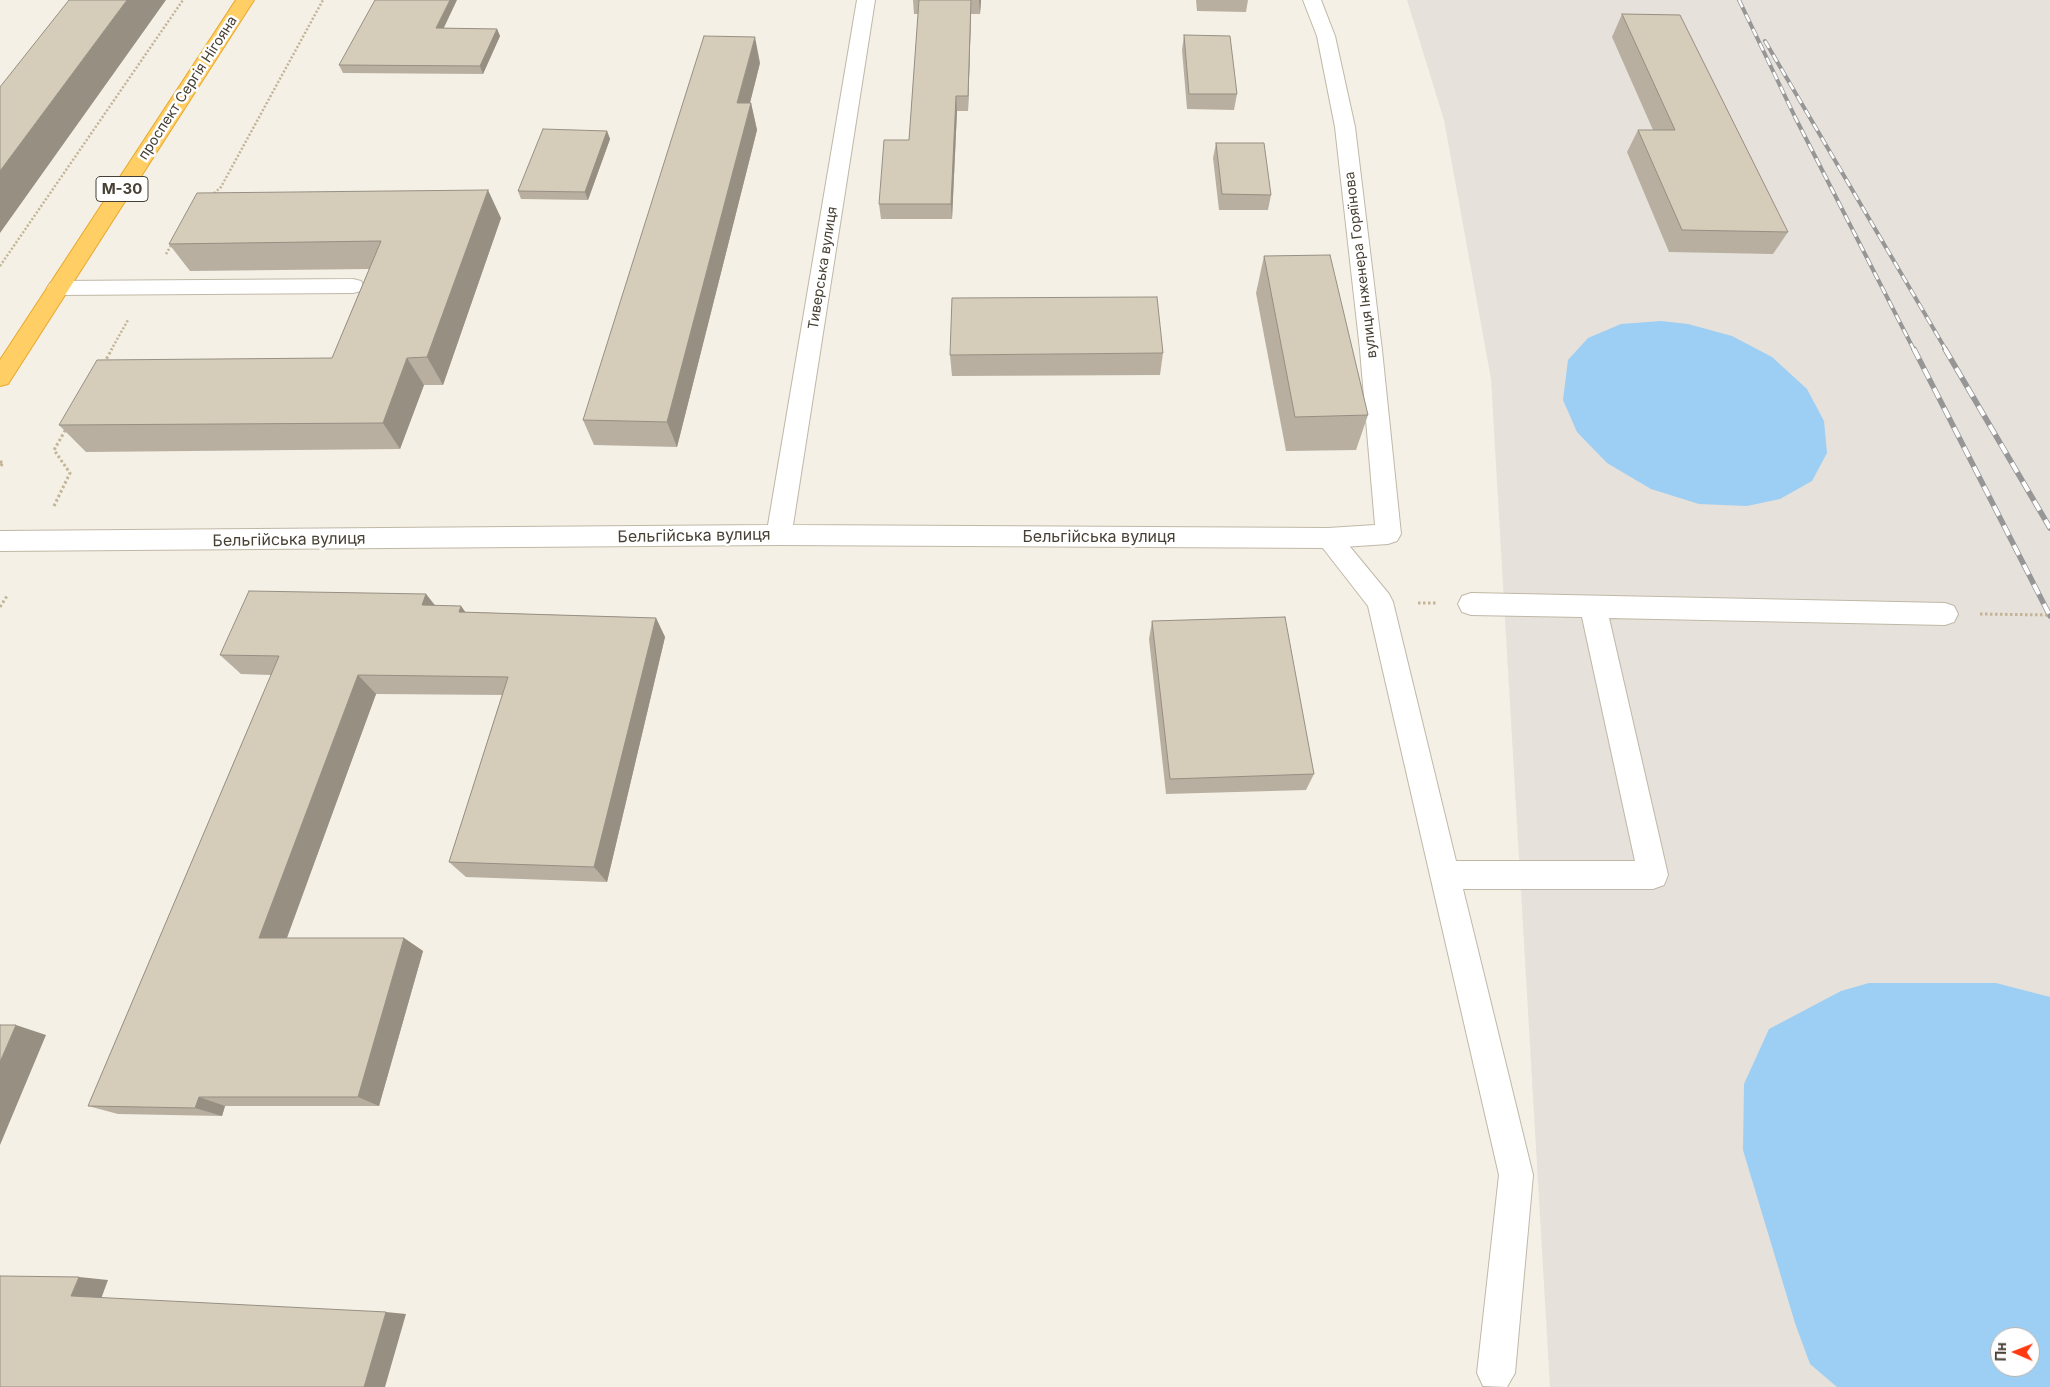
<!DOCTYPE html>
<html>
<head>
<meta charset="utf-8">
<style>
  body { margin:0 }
  #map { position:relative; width:2050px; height:1387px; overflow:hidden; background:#f4f0e5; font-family:Inter,sans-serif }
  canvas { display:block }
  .north { position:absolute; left:1990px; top:1327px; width:50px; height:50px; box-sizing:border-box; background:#fff; border:1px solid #b5b3ae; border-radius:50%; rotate:271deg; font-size:14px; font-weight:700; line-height:20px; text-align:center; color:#474034 }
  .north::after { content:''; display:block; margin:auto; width:18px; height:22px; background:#ff3a11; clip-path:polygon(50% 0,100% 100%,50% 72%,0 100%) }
</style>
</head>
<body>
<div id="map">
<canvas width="2050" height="1387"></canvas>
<div class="north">Пн</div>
</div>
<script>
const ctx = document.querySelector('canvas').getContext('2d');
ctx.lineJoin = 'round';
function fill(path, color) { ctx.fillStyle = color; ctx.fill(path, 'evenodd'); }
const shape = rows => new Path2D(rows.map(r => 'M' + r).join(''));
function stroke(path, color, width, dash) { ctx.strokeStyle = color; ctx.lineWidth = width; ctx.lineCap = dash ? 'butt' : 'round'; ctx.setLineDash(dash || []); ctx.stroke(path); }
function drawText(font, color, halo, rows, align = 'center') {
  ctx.font = font + ' Inter,sans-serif'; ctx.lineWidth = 5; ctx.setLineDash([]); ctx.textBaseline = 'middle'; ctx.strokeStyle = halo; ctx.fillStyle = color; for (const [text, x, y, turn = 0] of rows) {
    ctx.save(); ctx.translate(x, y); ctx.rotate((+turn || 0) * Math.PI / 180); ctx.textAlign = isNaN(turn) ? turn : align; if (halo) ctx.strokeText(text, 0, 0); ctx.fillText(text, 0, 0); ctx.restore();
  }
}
fill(shape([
  [1407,0,2050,0,2050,1387,1550,1387,1491,379,1444,120],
  [2000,1337,2030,1337,2030,1367,2000,1367]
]), '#e6e1da');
fill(shape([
  [1661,321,1688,324,1732,336,1772,357,1807,389,1824,421,1827,453,1812,481,1780,499,1747,506,1699,504,1651,489,1607,463,1577,432,1563,400,1568,360,1588,338,1621,324],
  [1869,983,1996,983,2050,997,2050,1387,1837,1387,1810,1364,1795,1323,1743,1150,1744,1084,1769,1029,1841,991],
  [2000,1337,2030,1337,2030,1367,2000,1367]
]), '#9dcff5');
const lane = shape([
  [353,279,361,281,364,286,361,291,353,293,58,295,50,293,47,288,50,283,58,281,353,279],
  [1328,528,1337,531,1389,594,1393,602,1456,861,1635,861,1582,617,1471,615,1462,612,1458,604,1462,596,1471,593,1945,603,1954,606,1958,614,1954,622,1945,625,1609,618,1668,875,1664,885,1653,889,1463,889,1533,1175,1515,1373,1507,1387,1483,1386,1477,1373,1499,1175,1368,606,1315,538,1319,531,1328,528]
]);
const street = shape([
  [857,0,875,0,793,525,1328,528,1375,525,1360,350,1335,127,1317,36,1303,0,1321,0,1335,36,1355,127,1382,350,1401,534,1397,541,1388,544,1328,548,779,545,0,551,0,531,768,525,857,0]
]);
const highway = shape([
  [236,0,254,0,8,384,0,386,0,360,236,0]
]);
stroke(lane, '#c0b8a7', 2);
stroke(street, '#c0b8a7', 2);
stroke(highway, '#e8a72b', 2);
stroke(shape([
  [211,196,221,187,323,0],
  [166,254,173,242],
  [0,266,183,0],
  [111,350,128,320]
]), '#c3b497', 2.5, [2, 2]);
stroke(shape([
  [104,363,112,349],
  [0,462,3,462,0,468],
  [54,506,70,473,54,450,66,429],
  [1418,603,1437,603],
  [0,607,7,596]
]), '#c3b497', 3, [2.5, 2.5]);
fill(lane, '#fff');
fill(street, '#fff');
fill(highway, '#ffcf65');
const railFar1 = shape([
  [1739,0,1795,117,1914,350],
  [1765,41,1946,350]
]);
const rail = shape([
  [1914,349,2050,616],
  [1945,349,2050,528]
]);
stroke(railFar1, '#969696', 4);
stroke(rail, '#969696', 5.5);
stroke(railFar1, '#fff', 2.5, [8]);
stroke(rail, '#fff', 4, [11]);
stroke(shape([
  [1980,614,2050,615]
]), '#c3b497', 3, [2.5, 2.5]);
fill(shape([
  [913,0,981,0,980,14,971,14,968,111,957,111,952,219,881,219,879,204,909,140,918,14,914,14],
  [1196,0,1248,0,1246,12,1197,11],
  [1622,14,1788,232,1773,254,1669,252,1627,152,1638,130,1653,130,1612,37],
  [444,28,497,29,500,36,483,74,343,73,339,65],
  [1184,35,1237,94,1234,110,1187,109,1182,50],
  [760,63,750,103,751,103,757,130,677,447,594,445,583,420],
  [607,131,610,139,588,200,521,199,518,191],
  [1216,143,1271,195,1268,210,1219,210,1213,158],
  [501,218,443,385,424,385,400,449,86,452,59,425,332,358,369,269,190,271,169,244],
  [1264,256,1368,415,1356,450,1286,451,1256,293],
  [1163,353,1160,375,952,376,950,355],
  [426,594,435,605,465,612,656,618,665,637,607,882,466,877,449,862,502,695,376,694,287,938,404,938,423,951,379,1106,225,1106,222,1116,118,1114,88,1106,271,675,241,674,220,655],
  [1152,621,1314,774,1306,790,1166,794,1149,639]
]), '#b8afa0');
fill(shape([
  [127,0,166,0,0,233,0,171],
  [450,0,457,0,440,36,436,28],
  [971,0,971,14,968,111,968,96],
  [979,0,981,0,980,14],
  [497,29,500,36,483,74,480,66],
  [755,37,760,63,743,130,737,103],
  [956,96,957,111,952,219,951,204],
  [751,103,757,130,677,447,667,422],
  [607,131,610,139,588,200,585,192],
  [488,190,501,218,443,385,427,357],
  [407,358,424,385,400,449,383,423],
  [426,594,441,614,422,605],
  [461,606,475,625,459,612],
  [656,618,665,637,607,882,594,867],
  [358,675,376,694,282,951,259,938],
  [404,938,423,951,379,1106,358,1097],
  [16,1025,46,1035,0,1145,0,1062],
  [199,1097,225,1106,222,1116,195,1108],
  [79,1277,108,1280,101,1299,71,1296],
  [386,1312,406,1314,385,1387,364,1387]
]), '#968f82');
const building = shape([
  [69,0,127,0,0,171,0,87,69,0],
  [375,0,450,0,436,28,497,29,480,66,339,65,375,0],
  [919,0,971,0,968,96,956,96,951,204,879,204,884,140,909,140,919,0],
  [1622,14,1680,15,1788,232,1682,230,1638,130,1675,130,1622,14],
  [1184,35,1230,36,1237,94,1189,94,1184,35],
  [704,36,755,37,737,103,751,103,667,422,583,420,704,36],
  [543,129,607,131,585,192,518,191,543,129],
  [1216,143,1264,143,1271,195,1222,194,1216,143],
  [488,190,427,357,407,358,383,423,59,425,97,360,332,358,381,241,169,244,197,193,488,190],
  [1330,255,1368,415,1295,417,1264,256,1330,255],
  [1157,297,1163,353,950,355,952,298,1157,297],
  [249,591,426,594,422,605,461,606,459,612,656,618,594,867,449,862,508,677,358,675,259,938,404,938,358,1097,199,1097,195,1108,88,1106,279,656,220,655,249,591],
  [1285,617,1314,774,1170,779,1152,621,1285,617],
  [0,1025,16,1025,0,1062,0,1025],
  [0,1276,79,1277,71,1296,386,1312,364,1387,0,1387,0,1276]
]);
fill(building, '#d6ccba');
stroke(building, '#968f82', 1);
drawText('14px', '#474034', '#fff', [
  ["проспект Сергія Нігояна",188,88,-57],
  ["вулиця Інженера Горяїнова",1361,265,-97],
  ["Тиверська вулиця",823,268,-81]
]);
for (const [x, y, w] of [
  [122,189,52]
]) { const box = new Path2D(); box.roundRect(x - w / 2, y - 12.5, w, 25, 4); ctx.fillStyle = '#fff'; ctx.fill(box); stroke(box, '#474034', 1); }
drawText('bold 15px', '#474034', null, [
  ["М-30",122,189]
]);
drawText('16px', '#474034', '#fff', [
  ["Бельгійська вулиця",694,536,-1],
  ["Бельгійська вулиця",1099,537],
  ["Бельгійська вулиця",289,540,-1]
]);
</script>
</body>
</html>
